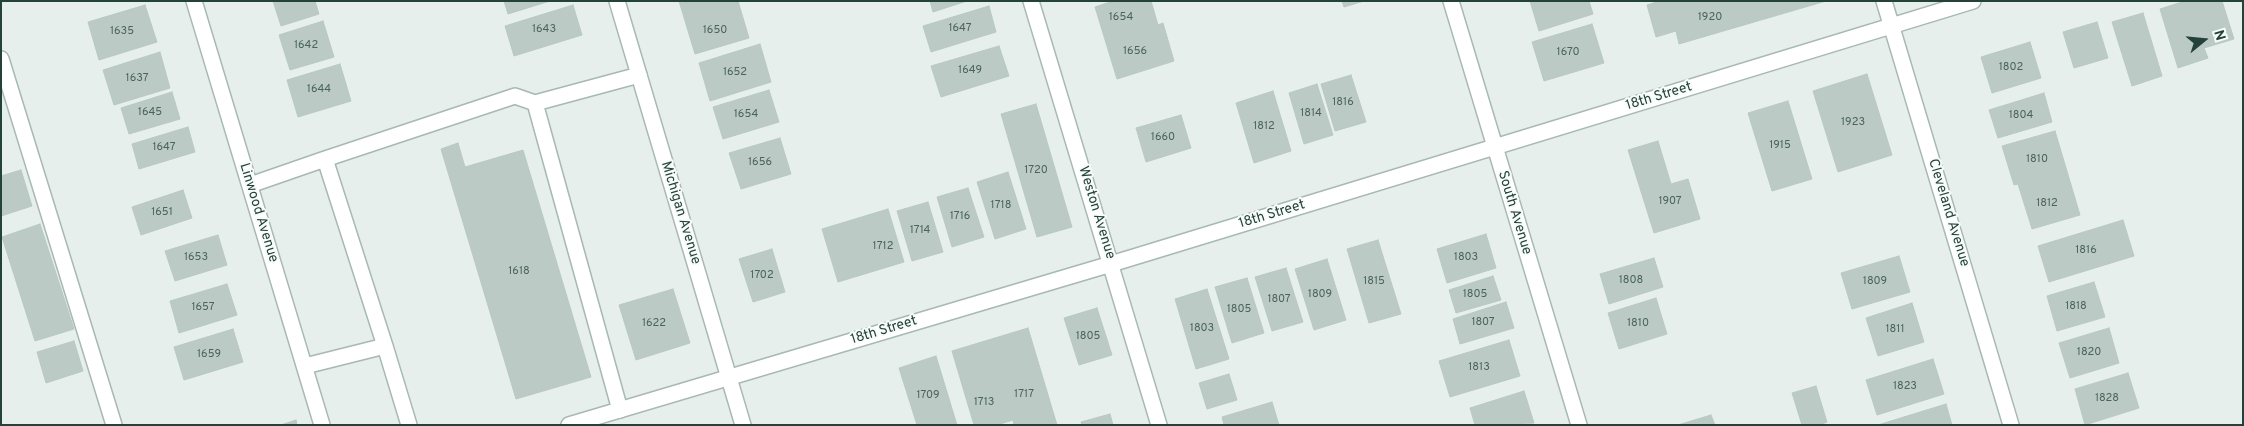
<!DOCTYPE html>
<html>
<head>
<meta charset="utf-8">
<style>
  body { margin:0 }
  #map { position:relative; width:2244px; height:426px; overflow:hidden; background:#e6efeb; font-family:Overpass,sans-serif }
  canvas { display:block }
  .frame { position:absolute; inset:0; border:2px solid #24423a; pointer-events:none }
  .north { position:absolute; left:2179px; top:15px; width:50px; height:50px; -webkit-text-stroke:4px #f7fbf9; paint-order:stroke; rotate:73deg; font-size:14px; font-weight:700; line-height:20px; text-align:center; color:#24423a }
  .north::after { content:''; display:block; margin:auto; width:18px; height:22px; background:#24423a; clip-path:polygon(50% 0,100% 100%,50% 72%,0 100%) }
</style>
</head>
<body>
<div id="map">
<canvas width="2244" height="426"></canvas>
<div class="frame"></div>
<div class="north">N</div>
</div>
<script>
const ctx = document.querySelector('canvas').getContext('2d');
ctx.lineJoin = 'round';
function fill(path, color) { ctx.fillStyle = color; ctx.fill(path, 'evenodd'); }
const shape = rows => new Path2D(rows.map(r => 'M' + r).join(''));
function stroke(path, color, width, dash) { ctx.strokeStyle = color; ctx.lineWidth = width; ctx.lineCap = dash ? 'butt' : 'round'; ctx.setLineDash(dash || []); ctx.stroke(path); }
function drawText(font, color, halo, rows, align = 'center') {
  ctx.font = font + ' Overpass,sans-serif'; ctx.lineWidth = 4; ctx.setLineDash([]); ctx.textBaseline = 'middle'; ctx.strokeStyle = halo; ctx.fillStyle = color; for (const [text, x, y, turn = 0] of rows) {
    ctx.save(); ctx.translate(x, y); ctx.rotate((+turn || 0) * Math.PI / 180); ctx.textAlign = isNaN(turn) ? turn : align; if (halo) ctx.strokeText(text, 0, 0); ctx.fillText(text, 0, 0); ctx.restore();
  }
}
const building = shape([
  [273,1,315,1,319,14,281,26,273,1],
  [504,1,550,1,508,14,504,1],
  [679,1,738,1,749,38,695,54,679,1],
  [930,1,967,1,933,12,930,1],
  [1113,1,1151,1,1158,25,1163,23,1174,61,1117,79,1095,7,1113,1],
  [1342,1,1364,1,1344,7,1342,1],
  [1530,1,1589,1,1593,14,1539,31,1530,1],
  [1660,1,1826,1,1679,44,1676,31,1656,37,1647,5,1660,1],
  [2185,1,2222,1,2234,39,2204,48,2208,58,2178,68,2160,9,2185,1],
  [145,5,157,42,99,60,88,22,145,5],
  [573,5,582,35,514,56,505,26,573,5],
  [989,6,996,32,931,52,923,26,989,6],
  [2143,13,2162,76,2132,86,2112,22,2143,13],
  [323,21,334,57,290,70,279,35,323,21],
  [2097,22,2108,58,2074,68,2063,32,2097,22],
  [1592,24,1604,63,1544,81,1532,42,1592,24],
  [2030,42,2041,78,1992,93,1981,57,2030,42],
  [760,44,771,82,710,101,699,63,760,44],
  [999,46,1009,76,941,97,931,66,999,46],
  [160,52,170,88,114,105,103,70,160,52],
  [340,64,351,101,298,117,287,80,340,64],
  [1867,74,1892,155,1838,172,1813,91,1867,74],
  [1351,75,1366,122,1335,131,1321,84,1351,75],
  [1317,84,1333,135,1304,144,1289,93,1317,84],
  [769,90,779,122,723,139,713,107,769,90],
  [1273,91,1291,151,1254,163,1236,103,1273,91],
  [172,92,180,119,129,134,121,108,172,92],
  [2044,93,2052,122,1998,138,1989,110,2044,93],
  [1788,101,1812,179,1772,191,1748,113,1788,101],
  [1036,104,1072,227,1037,237,1001,114,1036,104],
  [1181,115,1191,148,1146,162,1136,128,1181,115],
  [188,127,195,152,139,169,132,144,188,127],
  [2055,131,2080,215,2032,229,2018,184,2014,185,2002,146,2055,131],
  [780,138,791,174,741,189,729,153,780,138],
  [1658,141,1671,184,1688,179,1700,219,1654,233,1628,150,1658,141],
  [458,143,465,167,523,150,591,377,516,399,441,149,458,143],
  [21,170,32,206,1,216,1,176,21,170],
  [1008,172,1026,229,995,239,977,182,1008,172],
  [968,188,984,237,952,247,937,197,968,188],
  [183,190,192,218,141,235,132,207,183,190],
  [928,202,943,252,912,261,897,211,928,202],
  [888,209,904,262,838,282,822,229,888,209],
  [2123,220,2134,256,2049,282,2038,246,2123,220],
  [40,224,74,329,35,341,2,237,40,224],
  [1486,234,1496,268,1447,283,1437,249,1486,234],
  [218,235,227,265,175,281,165,251,218,235],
  [1378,240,1401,314,1369,323,1347,249,1378,240],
  [772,249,785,292,753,302,739,259,772,249],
  [1899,256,1910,292,1852,309,1841,273,1899,256],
  [1654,258,1663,287,1609,304,1600,274,1654,258],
  [1327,259,1346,320,1314,330,1295,269,1327,259],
  [1286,268,1303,322,1272,331,1255,277,1286,268],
  [1493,276,1501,300,1456,313,1449,290,1493,276],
  [1247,278,1264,333,1232,343,1215,287,1247,278],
  [2094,282,2105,317,2057,331,2047,296,2094,282],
  [227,284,237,315,179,333,170,301,227,284],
  [673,289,690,343,636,360,619,305,673,289],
  [1207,289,1229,359,1196,369,1175,299,1207,289],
  [1656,298,1667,334,1619,349,1608,313,1656,298],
  [1506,302,1514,328,1460,344,1453,319,1506,302],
  [1912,303,1924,342,1878,356,1866,318,1912,303],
  [1097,308,1112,355,1079,365,1064,318,1097,308],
  [1028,328,1057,425,1014,425,1013,420,997,425,974,425,952,351,1028,328],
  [2109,328,2119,363,2070,378,2059,343,2109,328],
  [233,329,243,362,184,380,174,347,233,329],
  [1509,340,1520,376,1450,397,1439,361,1509,340],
  [74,341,83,371,46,383,37,352,74,341],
  [936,356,957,425,917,425,899,368,936,356],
  [1933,359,1944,394,1877,415,1866,380,1933,359],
  [2128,373,2139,408,2085,425,2075,389,2128,373],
  [1229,374,1237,400,1207,409,1199,383,1229,374],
  [1816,386,1827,422,1820,425,1802,425,1792,393,1816,386],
  [1524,391,1534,423,1475,425,1470,408,1524,391],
  [1272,402,1279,425,1224,425,1222,417,1272,402],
  [1946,404,1952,425,1878,425,1946,404],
  [1110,414,1113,425,1082,425,1081,422,1110,414],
  [1711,415,1715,425,1678,425,1711,415],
  [296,420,297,425,281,425,296,420]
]);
fill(building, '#bbcac4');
stroke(building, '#b8c9c2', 1);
const service = shape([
  [1,59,114,425],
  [535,103,639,75],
  [325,159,515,96,535,103,620,410],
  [250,185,325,159,385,346],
  [305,366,385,346,409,425]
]);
const minor = shape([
  [194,1,322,425],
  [617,1,743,425],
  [1031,1,1159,425],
  [1451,1,1579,425],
  [1884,1,2011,425],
  [569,425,1111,264,1973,1]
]);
stroke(service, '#a8b8b2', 18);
stroke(minor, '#a8b8b2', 18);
stroke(service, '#fff', 15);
stroke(minor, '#fff', 15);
drawText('11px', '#4a645c', null, [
  ["1654",1121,18],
  ["1920",1710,18],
  ["1647",960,29],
  ["1643",544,30],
  ["1650",715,31],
  ["1635",122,32],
  ["1642",306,46],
  ["1656",1135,52],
  ["1670",1568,53],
  ["1802",2011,68],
  ["1649",970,71],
  ["1652",735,73],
  ["1637",137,79],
  ["1644",319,90],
  ["1816",1343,103],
  ["1645",150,113],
  ["1814",1311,114],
  ["1654",746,115],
  ["1804",2021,116],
  ["1923",1853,123],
  ["1812",1264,127],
  ["1660",1163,138],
  ["1915",1780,146],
  ["1647",164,148],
  ["1810",2037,160],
  ["1656",760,163],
  ["1720",1036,171],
  ["1907",1670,202],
  ["1812",2047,204],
  ["1718",1001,206],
  ["1651",162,213],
  ["1716",960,217],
  ["1714",920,231],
  ["1712",883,247],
  ["1816",2086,251],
  ["1653",196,258],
  ["1803",1466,258],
  ["1618",519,272],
  ["1702",762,276],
  ["1808",1631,281],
  ["1815",1374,282],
  ["1809",1875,282],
  ["1809",1320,295],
  ["1805",1475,295],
  ["1807",1279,300],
  ["1818",2076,307],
  ["1657",203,308],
  ["1805",1239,310],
  ["1807",1483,323],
  ["1622",654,324],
  ["1810",1638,324],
  ["1803",1202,329],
  ["1811",1895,330],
  ["1805",1088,337],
  ["1820",2089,353],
  ["1659",209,355],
  ["1813",1479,368],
  ["1823",1905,387],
  ["1717",1024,395],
  ["1709",928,396],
  ["1828",2107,399],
  ["1713",984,403]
]);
drawText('14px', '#24423a', '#f7fbf9', [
  ["18th Street",1659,97,-17],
  ["Linwood Avenue",258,213,73],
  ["Michigan Avenue",680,213,73],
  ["Weston Avenue",1096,213,73],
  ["South Avenue",1514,213,73],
  ["Cleveland Avenue",1948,213,73],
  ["18th Street",1272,215,-17],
  ["18th Street",884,331,-17]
]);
</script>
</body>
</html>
